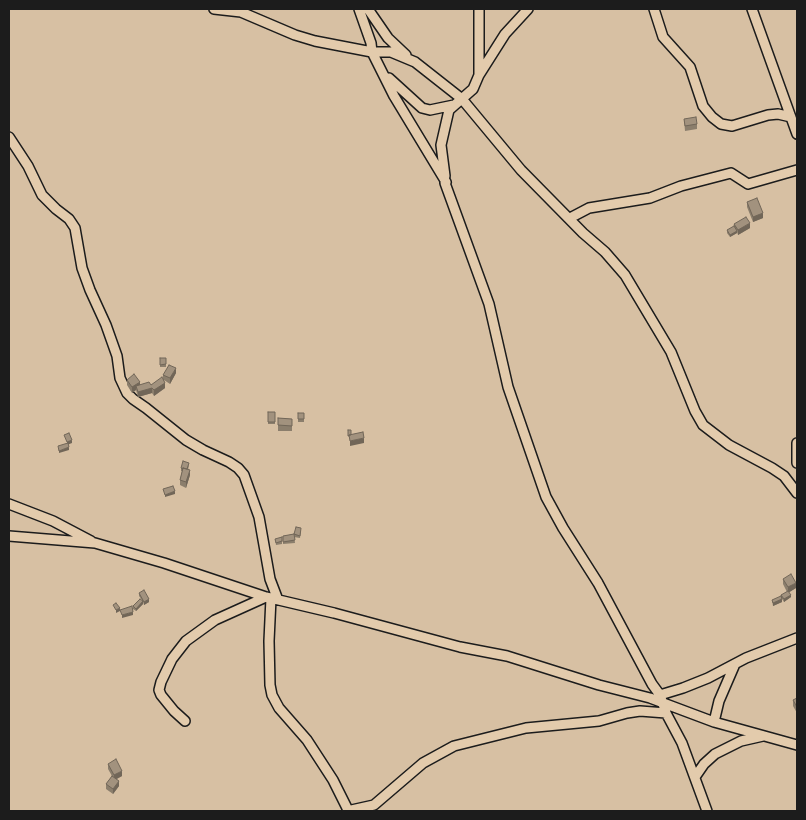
<!DOCTYPE html>
<html>
<head>
<meta charset="utf-8">
<style>
  body { margin:0 }
  #map { position:relative; width:806px; height:820px; overflow:hidden; background:#d7c0a3; font-family:"Playpen Sans",sans-serif }
  canvas { display:block }
  .frame { position:absolute; inset:0; border:10px solid #1c1c1c; pointer-events:none }
</style>
</head>
<body>
<div id="map">
<canvas width="806" height="820"></canvas>
<div class="frame"></div>
</div>
<script>
const ctx = document.querySelector('canvas').getContext('2d');
ctx.lineJoin = 'round';
const shape = rows => new Path2D(rows.map(r => 'M' + r).join(''));
function stroke(path, color, width, dash) { ctx.strokeStyle = color; ctx.lineWidth = width; ctx.lineCap = dash ? 'butt' : 'round'; ctx.setLineDash(dash || []); ctx.stroke(path); }
function fill(path, color) { ctx.fillStyle = color; ctx.fill(path, 'evenodd'); }
const minor = shape([
  [214,9,241,12,295,35,315,41,372,52,391,52,415,62,462,99,521,170,583,233,605,252,625,275,671,352,695,411,703,425,729,445,772,468,784,476,797,493],
  [359,9,371,43,372,52,394,96,446,182,445,183,489,304,508,387,546,497,563,528,598,583,652,684,660,695,666,713,682,743,707,811],
  [368,9,388,38,406,55],
  [654,9,663,37,690,67,703,106,712,117,721,124,732,126,768,115,778,114,791,117],
  [752,9,797,134],
  [479,75,505,34,528,9],
  [389,78,422,108,430,110,454,105],
  [9,137,28,166,42,195,56,209,69,219,75,228,82,268,90,290,106,325,117,356,120,378,127,393,133,399,146,408,186,440,203,450,229,462,238,468,244,475,259,517,270,579,278,600],
  [445,176,441,145,449,110,473,89,479,75,479,9],
  [570,218,589,208,650,198,681,186,731,173,748,184,797,170],
  [797,443,797,463],
  [9,504,53,521,91,541],
  [9,536,95,543,164,563,266,597,334,613,460,647,507,656,599,685,650,698,714,722,797,745],
  [271,598,269,641,270,685,272,695,279,708,307,740,333,780,348,810],
  [660,695,683,688,708,678,746,658,797,638],
  [185,721,174,711,161,695,159,690,161,682,172,659,186,641,215,620,266,597],
  [714,722,719,701,735,664],
  [695,777,704,764,715,754,741,741,763,736],
  [347,811,374,805,423,763,454,746,526,728,599,721,627,713,640,711,666,713]
]);
stroke(minor, '#1c1c1c', 12);
stroke(minor, '#e3cbac', 9);
fill(shape([
  [684,119,697,124,697,129,685,131],
  [747,202,763,218,753,222,747,207],
  [734,224,750,228,738,235,737,232,737,233,730,237,727,233,727,230,734,227],
  [160,358,166,358,166,367,160,367],
  [176,373,170,384,164,380,165,388,154,396,152,393,138,397,136,390,132,393,127,385,127,380,140,385,151,385,163,380,163,375],
  [268,412,275,412,275,424,268,424],
  [298,413,304,413,304,422,298,422],
  [278,418,292,419,292,431,278,431],
  [189,465,188,470,190,475,186,488,180,485,180,480,182,471,181,471,181,468],
  [301,530,300,538,294,537,294,534],
  [294,534,295,543,283,544,283,536],
  [275,539,282,541,282,544,276,545],
  [783,579,796,588,789,592,791,597,784,602,782,599,782,602,773,606,772,600,781,597,781,595,787,592,783,584],
  [139,593,149,602,144,605,143,602,143,604,136,611,133,609,133,606,142,600,139,596],
  [797,698,797,713,793,706,793,700],
  [108,764,122,776,117,779,119,786,113,794,106,789,106,784,112,776,108,769]
]), '#8b7e6c');
fill(shape([
  [763,213,763,218,753,222,753,217],
  [750,223,750,228,738,235,738,230],
  [737,231,737,233,730,237,730,235],
  [176,368,176,373,170,384,170,378],
  [140,382,140,387,136,386,136,390,132,393,132,387],
  [165,383,165,388,154,396,154,390],
  [152,388,152,393,138,397,138,392],
  [364,438,364,443,350,446,350,441],
  [72,440,72,443,67,445,67,442],
  [69,447,69,450,59,453,59,451],
  [190,470,190,475,186,488,186,482],
  [175,491,175,494,165,497,165,495],
  [796,583,796,588,788,593,788,587],
  [791,595,791,597,784,602,784,599],
  [149,599,149,602,144,605,144,602],
  [782,599,782,602,773,606,773,603],
  [143,601,143,604,136,611,136,609],
  [120,608,120,611,116,613,116,610],
  [133,612,133,615,122,618,122,615],
  [122,771,122,776,114,780,114,775],
  [119,781,119,786,113,794,113,789]
]), '#716658');
const building = shape([
  [696,117,697,124,685,126,684,119,696,117],
  [757,198,763,213,753,217,747,202,757,198],
  [746,217,750,223,738,230,734,224,746,217],
  [734,226,737,231,730,235,727,230,734,226],
  [160,358,166,358,166,364,160,365,160,358],
  [169,365,176,368,170,378,163,375,169,365],
  [134,374,140,382,132,387,127,380,134,374],
  [162,377,165,383,154,390,152,388,138,392,136,386,149,382,151,385,162,377],
  [268,412,275,412,275,422,268,422,268,412],
  [298,413,304,413,304,419,298,419,298,413],
  [278,418,292,419,292,426,278,425,278,418],
  [348,430,351,430,351,435,349,435,349,436,348,436,348,430],
  [363,432,364,438,350,441,349,435,363,432],
  [69,433,72,440,67,442,64,435,69,433],
  [68,443,69,447,59,451,58,446,68,443],
  [183,461,189,463,187,469,183,468,183,469,181,468,183,461],
  [183,468,190,470,186,482,180,480,183,468],
  [173,486,175,491,165,495,163,489,173,486],
  [296,527,301,528,300,536,294,534,296,527],
  [294,534,295,540,283,542,283,536,294,534],
  [282,537,282,541,276,543,275,539,282,537],
  [791,574,796,583,788,587,783,579,791,574],
  [144,590,149,599,144,602,139,593,144,590],
  [788,591,791,595,784,599,781,595,788,591],
  [781,596,782,599,773,603,772,600,781,596],
  [140,599,143,601,136,609,133,606,140,599],
  [116,603,120,608,116,610,113,605,116,603],
  [132,606,133,612,122,615,120,610,132,606],
  [797,698,797,707,793,700,797,698],
  [116,759,122,771,114,775,108,764,116,759],
  [112,776,119,781,113,789,106,784,112,776]
]);
fill(building, '#a2927e');
stroke(building, '#716658', 1);
</script>
</body>
</html>
